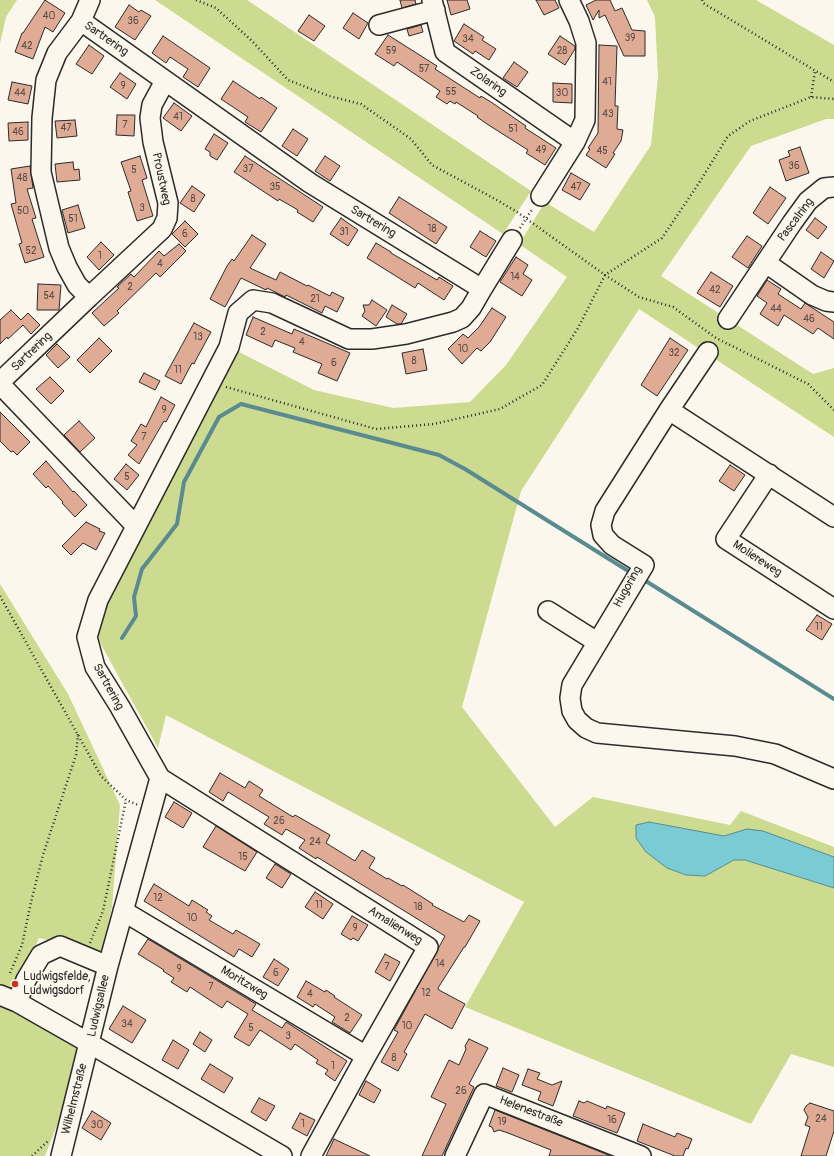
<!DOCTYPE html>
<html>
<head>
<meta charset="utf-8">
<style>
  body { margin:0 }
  canvas { display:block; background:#fbf7ec }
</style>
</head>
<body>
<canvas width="834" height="1156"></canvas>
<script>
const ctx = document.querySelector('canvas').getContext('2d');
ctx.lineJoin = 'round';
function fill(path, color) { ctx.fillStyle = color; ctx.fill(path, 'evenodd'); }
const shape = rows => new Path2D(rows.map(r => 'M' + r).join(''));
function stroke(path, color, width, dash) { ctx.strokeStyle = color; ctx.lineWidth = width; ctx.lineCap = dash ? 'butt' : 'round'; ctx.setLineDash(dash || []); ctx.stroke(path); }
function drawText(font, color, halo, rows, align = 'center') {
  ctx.font = font + ' Pangolin,sans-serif'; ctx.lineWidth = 3; ctx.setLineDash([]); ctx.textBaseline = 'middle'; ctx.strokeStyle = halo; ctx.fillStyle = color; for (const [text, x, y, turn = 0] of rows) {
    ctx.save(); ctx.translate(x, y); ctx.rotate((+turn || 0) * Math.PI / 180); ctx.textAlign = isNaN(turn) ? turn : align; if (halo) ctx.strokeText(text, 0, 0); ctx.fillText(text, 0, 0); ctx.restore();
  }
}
fill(shape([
  [0,0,17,0,6,17,0,43],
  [155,0,247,0,531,191,503,234],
  [647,0,756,0,834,45,834,119,826,119,751,146,661,276,813,374,834,368,834,437,639,309,521,491,462,707,555,827,593,797,730,825,741,811,834,847,834,857,763,831,724,837,649,822,667,868,686,875,705,876,734,860,745,860,834,888,834,1067,791,1054,751,1124,465,1007,524,902,166,715,158,748,98,639,108,593,229,347,314,390,393,408,470,402,506,365,567,277,519,244,545,202,594,232,651,145,658,77,655,17],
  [0,584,68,694,120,805,112,907,101,952,39,938,10,1003,89,1043,45,1156,0,1156]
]), '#ccdb8f');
const water = shape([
  [649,822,724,836,747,829,763,831,834,857,834,888,745,860,734,860,705,876,686,875,667,868,646,852,636,838,636,825,649,822]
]);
fill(water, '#7acbd3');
stroke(water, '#5a8b90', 1);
stroke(shape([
  [641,578,834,699],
  [122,638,136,616,134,597,142,569,177,524,184,482,219,417,241,404,439,455,465,469,633,574]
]), '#5a8b90', 4);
const building = shape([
  [45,0,65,13,53,32,45,27,33,59,15,52,22,33,23,33,45,0],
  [400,0,415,0,416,4,402,8,400,0],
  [447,0,467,0,470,9,451,15,447,0],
  [536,0,555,0,559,8,544,15,536,0],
  [596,0,610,0,615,11,622,8,632,30,645,31,645,56,624,56,605,15,599,18,599,10,593,20,586,5,596,0],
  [129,5,139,12,141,10,151,16,135,40,115,27,129,5],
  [353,13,368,23,359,39,343,28,353,13],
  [309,15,325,26,314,41,298,31,309,15],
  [464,24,484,37,482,40,496,49,489,60,475,51,473,54,454,41,464,24],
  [421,25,423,32,409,36,407,29,421,25],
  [388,35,437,66,435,69,480,98,481,96,491,102,526,126,525,128,556,148,545,165,526,153,528,150,487,124,477,117,478,116,456,102,455,104,450,101,447,104,436,97,440,91,397,62,394,66,375,54,388,35],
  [163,36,210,68,198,87,183,77,188,69,170,57,166,63,152,53,163,36],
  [560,36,575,46,575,49,565,65,548,54,560,36],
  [89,45,104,56,92,74,76,64,89,45],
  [599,45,617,46,615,106,618,106,617,129,623,130,621,141,613,153,615,154,606,168,586,155,590,149,588,148,598,133,599,45],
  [514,62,528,72,517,87,503,78,514,62],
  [120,73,136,84,127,99,110,87,120,73],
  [233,81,260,99,261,97,277,108,261,132,245,122,248,117,221,99,233,81],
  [12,82,32,86,28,104,8,100,12,82],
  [553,83,572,84,572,103,553,102,553,83],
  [174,103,192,116,181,131,163,118,174,103],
  [117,115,135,115,134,136,116,135,117,115],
  [75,120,77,136,57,138,55,121,75,120],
  [28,122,28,140,9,141,8,123,28,122],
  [293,129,308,139,297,156,282,146,293,129],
  [214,134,228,143,217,160,210,156,210,152,205,149,214,134],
  [800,147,809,173,786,181,779,160,790,156,788,151,800,147],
  [140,156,147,178,142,180,153,216,137,221,128,192,131,191,121,162,140,156],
  [245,156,323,207,313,222,297,212,298,210,279,199,278,201,234,172,245,156],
  [325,156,340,166,330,181,315,171,325,156],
  [73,162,74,170,79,169,80,180,57,182,55,164,73,162],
  [30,166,33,188,27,189,36,218,32,219,44,257,25,263,19,244,22,243,11,204,16,203,11,169,30,166],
  [571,173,590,184,580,200,562,190,571,173],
  [192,186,205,195,194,212,180,203,192,186],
  [770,187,786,198,768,224,753,213,770,187],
  [399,197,447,227,436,244,389,213,399,197],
  [78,205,85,228,68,233,62,210,78,205],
  [341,218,358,230,348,246,330,234,341,218],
  [815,218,827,227,818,239,806,230,815,218],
  [185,221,198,234,185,247,172,234,185,221],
  [480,231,496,241,486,257,470,247,480,231],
  [252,235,266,244,250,268,276,280,280,272,307,286,308,285,330,296,332,292,344,298,337,312,325,306,322,313,286,295,285,297,267,288,266,290,241,278,225,307,210,299,227,266,232,259,234,261,252,235],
  [747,236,762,246,748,268,732,257,747,236],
  [101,242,114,255,99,270,87,257,101,242],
  [376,243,391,252,391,253,437,280,439,277,453,286,444,300,418,283,415,288,367,258,376,243],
  [179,244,186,251,160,277,156,273,117,311,119,313,104,326,92,313,119,288,117,287,131,274,134,277,159,251,164,256,179,244],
  [821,252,834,261,824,278,811,269,821,252],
  [516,257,528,265,523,274,532,280,522,296,500,282,516,257],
  [711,272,733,286,720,307,697,293,711,272],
  [767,280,781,289,778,294,801,309,805,303,834,322,834,339,818,328,813,334,784,315,778,326,760,314,767,303,757,296,767,280],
  [38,284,61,285,59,310,37,310,38,284],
  [372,300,387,310,376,326,362,316,365,311,363,305,369,305,372,300],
  [392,305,407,314,401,324,397,324,386,317,392,305],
  [492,308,506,317,490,342,481,351,477,348,462,364,448,349,463,334,468,338,479,327,492,308],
  [11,310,21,320,28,313,40,325,31,334,23,325,8,339,7,337,0,344,0,320,11,310],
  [253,317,292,334,294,329,350,353,337,381,318,373,322,364,293,352,295,348,275,340,272,347,246,335,253,317],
  [194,323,211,332,197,358,194,364,192,363,181,384,165,376,194,323],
  [99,338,112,351,90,373,77,360,99,338],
  [670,338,688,350,657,396,641,385,670,338],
  [57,344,70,357,58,368,46,355,57,344],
  [423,349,427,370,406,374,402,353,423,349],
  [144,373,160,381,155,390,139,382,144,373],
  [50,377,64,391,51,404,36,389,50,377],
  [161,397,175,405,166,422,164,421,139,464,128,455,137,445,131,441,141,424,146,427,161,397],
  [0,412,30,442,17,455,13,451,11,452,0,441,0,412],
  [79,421,95,438,80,452,64,435,79,421],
  [46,461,73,492,74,491,87,505,75,517,62,503,63,502,48,486,46,488,33,474,46,461],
  [126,464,139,475,127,490,114,479,126,464],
  [730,465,745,475,734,491,719,481,730,465],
  [86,522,100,529,99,531,105,533,96,550,83,543,71,555,62,546,86,522],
  [817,615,832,624,822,640,806,630,817,615],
  [220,773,245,788,249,781,263,790,259,796,293,817,295,815,330,835,326,843,355,861,362,850,375,858,369,868,387,879,388,878,402,886,403,885,433,904,432,905,464,922,469,915,480,921,465,947,464,947,438,988,439,990,465,1004,452,1029,425,1014,404,1052,407,1054,398,1071,381,1062,398,1032,394,1030,445,936,317,857,316,859,299,848,305,840,286,829,282,835,264,824,269,817,228,792,223,801,209,792,220,773],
  [174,802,192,813,183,828,165,817,174,802],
  [216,826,257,852,245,871,203,847,216,826],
  [275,864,291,874,282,888,266,878,275,864],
  [154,884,189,906,192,900,208,910,206,912,212,916,209,920,233,934,236,930,260,944,252,957,239,949,234,957,144,901,154,884],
  [315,892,333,904,323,919,305,907,315,892],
  [352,916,368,925,358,941,353,938,351,940,341,934,352,916],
  [148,939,256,1004,252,1010,282,1028,286,1022,347,1061,335,1081,325,1074,328,1070,316,1063,318,1060,295,1044,291,1050,260,1030,249,1046,234,1037,248,1014,227,1001,222,1008,190,987,187,992,171,982,174,978,163,971,164,970,138,954,148,939],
  [385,954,400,962,390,981,375,972,385,954],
  [274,959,289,969,278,986,263,977,274,959],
  [306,981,325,992,326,990,335,996,334,997,362,1015,350,1033,332,1022,335,1017,315,1004,313,1007,297,997,306,981],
  [123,1006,146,1020,132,1043,109,1029,123,1006],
  [200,1032,212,1040,205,1052,193,1044,200,1032],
  [469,1039,488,1048,469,1084,474,1087,442,1156,422,1156,446,1104,431,1097,449,1060,459,1065,466,1049,465,1046,469,1039],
  [173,1040,189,1050,178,1069,162,1060,173,1040],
  [210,1064,233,1078,224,1093,201,1079,210,1064],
  [503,1068,519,1075,512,1092,496,1086,503,1068],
  [528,1069,540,1073,537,1079,552,1085,562,1081,553,1106,538,1100,541,1092,522,1085,528,1069],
  [366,1081,381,1090,374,1103,359,1095,366,1081],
  [259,1098,275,1106,266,1121,251,1112,259,1098],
  [579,1101,584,1103,587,1101,606,1109,607,1106,625,1113,617,1133,573,1116,579,1101],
  [810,1103,834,1111,834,1131,826,1156,801,1156,810,1127,805,1125,808,1117,804,1110,806,1106,810,1103],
  [495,1110,611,1156,549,1156,551,1150,508,1133,499,1130,494,1132,492,1127,489,1126,495,1110],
  [92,1111,111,1123,101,1140,82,1128,92,1111],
  [300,1113,315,1120,307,1136,292,1128,300,1113],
  [643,1124,675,1137,677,1133,692,1139,688,1149,686,1148,683,1156,675,1156,637,1141,643,1124],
  [334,1139,370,1156,326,1156,334,1139]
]);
fill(building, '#e0ab95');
stroke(building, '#2b2b2b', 1);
const minor = shape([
  [432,0,445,52,575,142],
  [81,21,90,0],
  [379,25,435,10],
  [541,196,575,142,585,120,586,43,579,21,569,0],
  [766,263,812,295,826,301,834,302],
  [482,289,512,240],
  [89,297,162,229,167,218,168,203,153,142,150,118,152,105,165,81],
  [728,319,792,223,808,201,824,188,834,187],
  [708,352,669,410,605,511,601,525,603,535,612,545,644,565,572,685,570,698,572,711,577,720,586,728,597,733,735,746,775,754,834,779],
  [0,382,89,297,77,285,67,267,59,248,41,172,42,118,46,80,57,53,81,21,310,183,482,289,471,308,462,318,453,322,406,334,372,339,349,339,272,303,253,300,238,313,229,347,98,600,87,637,95,667,120,707,160,778,428,947,366,1056,311,1156],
  [0,384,136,526],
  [669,410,834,517],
  [769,474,726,539,834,609],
  [548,611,597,642],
  [123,911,366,1056],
  [0,995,17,1002,89,1043,282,1156],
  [17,1002,26,980,41,955,60,946,108,966],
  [61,1156,108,966,160,778],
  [455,1156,484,1094,641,1156]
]);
stroke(minor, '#2b2b2b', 22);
stroke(shape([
  [196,0,216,8,252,41,288,80,329,96,361,104,411,139,432,165,497,200,517,212,605,275,639,297,673,307,716,338,808,384,834,410],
  [702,0,703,3,834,82],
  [811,97,815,71],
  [520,228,533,208],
  [226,387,376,429,434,424,500,409,542,385,578,328,605,275,662,238,699,183,728,136,750,121,811,97,834,99],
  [0,596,101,776,126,800,138,805],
  [90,943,103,911,126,800],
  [10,973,22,945,31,902,43,855,76,755,78,734],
  [32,1156,48,1141]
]), '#2b2b2b', 2.5, [1, 3]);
stroke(minor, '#fbf7ec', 19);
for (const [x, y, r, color] of [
  [15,984,4,"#c8321e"]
]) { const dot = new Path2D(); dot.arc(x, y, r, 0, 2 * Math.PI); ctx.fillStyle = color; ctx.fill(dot); stroke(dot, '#fbf7ec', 1.5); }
drawText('10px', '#584b46', null, [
  ["40",49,16],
  ["36",133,21],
  ["39",630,38],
  ["34",468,39],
  ["42",27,46],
  ["59",391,51],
  ["28",562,51],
  ["57",424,69],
  ["41",607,82],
  ["9",123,86],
  ["55",451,92],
  ["44",20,93],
  ["30",562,93],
  ["43",608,114],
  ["41",178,117],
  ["7",125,125],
  ["47",66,128],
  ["51",513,129],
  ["46",18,132],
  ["49",541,150],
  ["45",602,151],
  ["36",794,166],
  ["37",248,169],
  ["5",134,170],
  ["48",22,178],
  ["35",275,187],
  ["47",576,187],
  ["8",193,199],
  ["3",142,208],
  ["50",23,211],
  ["51",73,219],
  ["18",432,229],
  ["31",344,232],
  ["6",185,234],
  ["52",31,251],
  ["1",100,256],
  ["4",160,264],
  ["14",515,277],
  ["2",130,287],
  ["42",715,290],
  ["54",49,296],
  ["21",315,299],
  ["44",776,309],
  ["46",809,319],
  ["2",263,332],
  ["13",198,337],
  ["4",302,342],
  ["10",463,349],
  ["32",674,353],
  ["8",414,361],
  ["6",334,363],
  ["11",178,370],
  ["9",164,410],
  ["7",144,437],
  ["5",127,477],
  ["11",819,627],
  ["26",279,821],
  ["24",315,842],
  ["15",243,857],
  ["12",158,898],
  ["11",319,905],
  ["18",418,907],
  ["10",192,918],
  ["9",355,928],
  ["14",440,964],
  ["7",387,967],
  ["9",179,969],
  ["6",276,973],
  ["7",211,987],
  ["12",426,993],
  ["4",310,994],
  ["2",347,1018],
  ["34",127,1024],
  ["10",407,1026],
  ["5",251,1028],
  ["3",288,1036],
  ["8",394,1058],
  ["1",333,1066],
  ["26",461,1091],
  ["24",821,1119],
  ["16",612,1120],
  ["19",502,1122],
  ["1",303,1124],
  ["30",97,1125]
]);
drawText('12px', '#2b2b2b', '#fbf7ec', [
  ["Sartrering",106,39,35],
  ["Zolaring",488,82,35],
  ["Proustweg",161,179,78],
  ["Pascalring",796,220,-53],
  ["Sartrering",373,222,31],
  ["Sartrering",32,352,-44],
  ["Moliereweg",757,559,33],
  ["Hugoring",628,587,-61],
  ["Sartrering",108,687,61],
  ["Amalienweg",395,926,32],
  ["Moritzweg",244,983,31],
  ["Ludwigsallee",99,1006,-77],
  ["Wilhelmstraße",75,1099,-76],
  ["Helenestraße",531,1112,21]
]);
drawText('12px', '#2b2b2b', '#fbf7ec', [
  ["Ludwigsfelde,",23,977],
  ["Ludwigsdorf",23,991]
], 'left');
</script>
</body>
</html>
